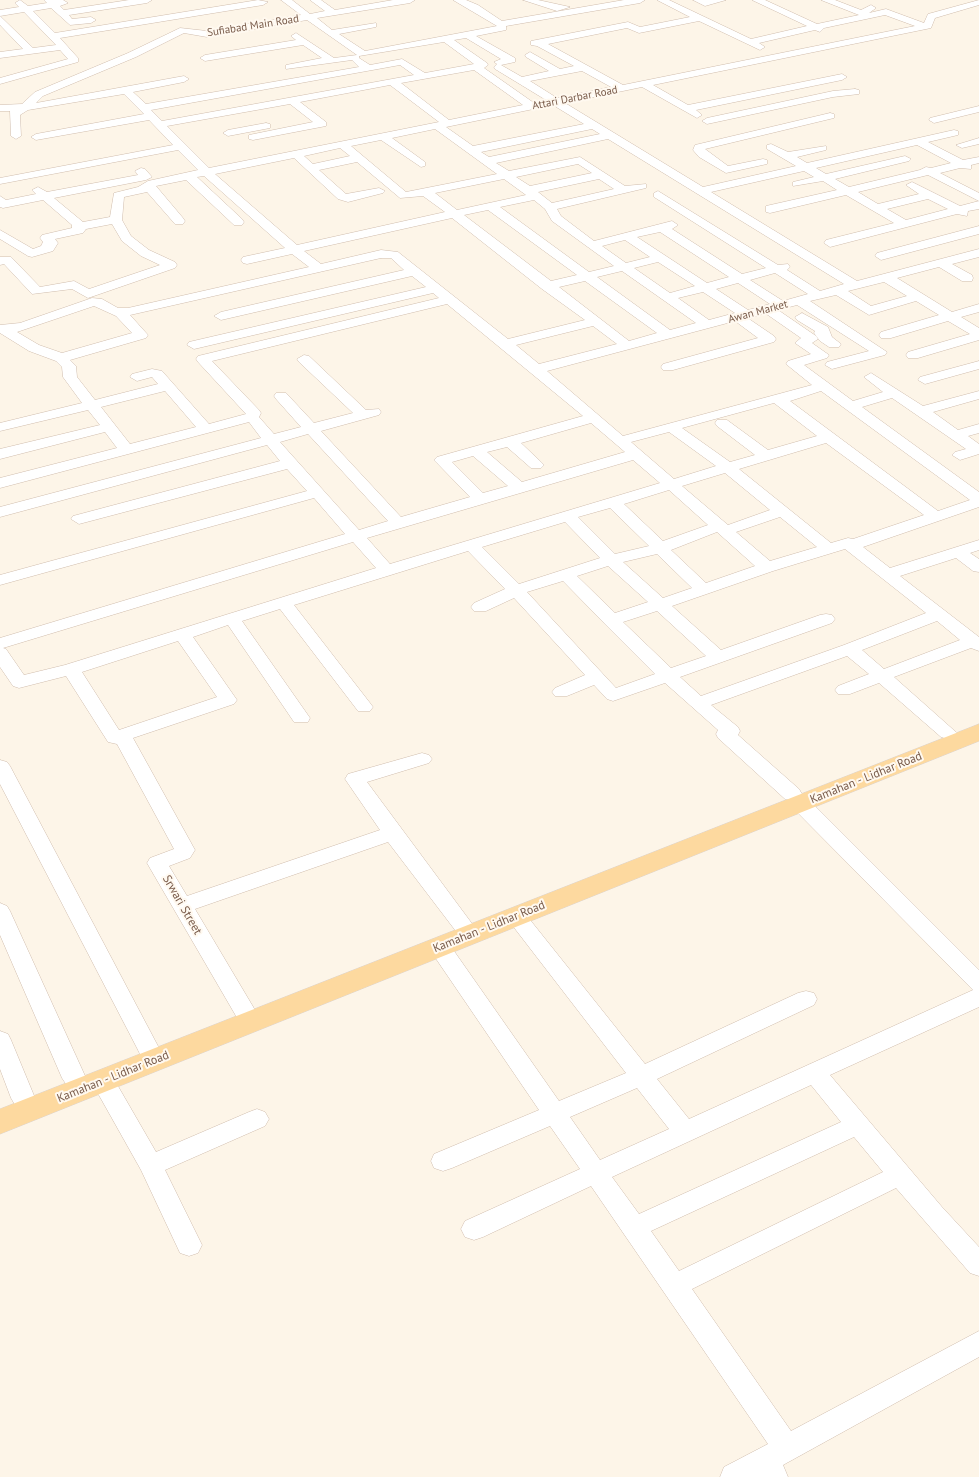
<!DOCTYPE html>
<html>
<head>
<meta charset="utf-8">
<style>
  body { margin:0 }
  canvas { display:block; background:#fdf5e8 }
</style>
</head>
<body>
<canvas width="979" height="1477"></canvas>
<script>
const ctx = document.querySelector('canvas').getContext('2d');
ctx.lineJoin = 'round';
const shape = rows => new Path2D(rows.map(r => 'M' + r).join(''));
function stroke(path, color, width, dash) { ctx.strokeStyle = color; ctx.lineWidth = width; ctx.lineCap = dash ? 'butt' : 'round'; ctx.setLineDash(dash || []); ctx.stroke(path); }
function fill(path, color) { ctx.fillStyle = color; ctx.fill(path, 'evenodd'); }
function drawText(font, color, halo, rows, align = 'center') {
  ctx.font = font + ' "PT Sans",sans-serif'; ctx.lineWidth = 4; ctx.setLineDash([]); ctx.textBaseline = 'middle'; ctx.strokeStyle = halo; ctx.fillStyle = color; for (const [text, x, y, turn = 0] of rows) {
    ctx.save(); ctx.translate(x, y); ctx.rotate((+turn || 0) * Math.PI / 180); ctx.textAlign = isNaN(turn) ? turn : align; if (halo) ctx.strokeText(text, 0, 0); ctx.fillText(text, 0, 0); ctx.restore();
  }
}
const minor = shape([
  [20,0,28,6,47,3,44,0,63,0,68,3,60,6,64,10,129,0,152,0,147,3,69,15,72,19,91,17,96,20,91,23,70,25,51,8,33,11,55,33,258,0,268,2,263,5,60,38,78,58,78,62,0,84,0,78,68,59,60,50,0,58,0,52,23,49,0,25,0,16,33,48,56,45,24,12,0,16,0,10,19,7,15,3,20,0],
  [281,0,292,0,310,14,325,11,310,0,321,0,335,10,393,0,415,0,410,3,317,18,332,30,376,23,376,27,339,34,365,51,497,26,453,0,466,0,478,5,502,21,624,0,645,0,640,3,506,26,506,30,476,36,515,58,515,62,501,65,522,77,549,71,526,57,525,55,530,52,560,69,574,66,537,46,531,45,531,41,628,22,640,27,690,17,657,0,669,0,751,39,807,26,752,0,765,0,817,24,859,15,821,0,835,0,861,10,871,5,876,8,869,13,886,9,924,23,928,14,979,0,979,5,935,18,931,28,653,85,688,105,842,74,847,77,842,80,696,110,702,115,697,118,642,87,565,103,703,187,796,166,767,149,767,145,771,144,788,152,826,146,826,150,797,157,807,163,954,130,958,131,958,135,928,142,963,160,979,157,979,163,971,165,971,169,960,168,940,173,979,193,979,209,968,211,967,216,957,214,830,247,824,243,826,240,894,223,846,195,770,213,766,212,766,206,837,190,823,181,793,186,793,182,814,177,804,171,711,192,857,281,979,249,979,257,952,264,972,275,973,278,972,281,962,281,939,267,897,278,952,312,979,304,979,312,961,317,979,328,979,340,918,358,908,358,906,355,908,352,970,334,948,321,891,338,881,338,879,335,881,332,939,315,916,301,869,315,836,295,810,301,887,352,885,355,832,369,825,365,827,362,869,351,797,305,778,310,816,336,818,339,812,343,829,355,827,358,804,365,853,401,883,392,864,377,871,373,923,406,979,391,979,399,933,412,958,430,979,424,979,433,968,436,979,444,979,454,960,460,952,455,955,452,966,449,892,398,862,407,979,492,979,507,863,547,890,568,979,540,979,550,970,553,979,559,979,572,973,571,956,558,900,576,979,637,979,651,971,648,894,677,957,733,955,737,948,739,941,737,879,683,850,694,838,694,835,690,838,686,869,674,847,656,711,705,738,727,740,731,738,735,799,789,802,794,800,796,807,798,979,970,979,1007,830,1075,942,1207,979,1247,979,1276,970,1273,896,1188,692,1289,791,1431,979,1331,979,1357,783,1465,788,1477,720,1477,724,1467,768,1444,591,1186,483,1237,474,1240,465,1237,461,1229,465,1221,580,1169,550,1126,452,1168,443,1171,434,1168,431,1161,434,1154,539,1110,428,947,431,941,439,939,447,941,559,1101,626,1073,509,921,505,916,509,911,516,908,523,911,645,1064,798,993,806,991,814,993,817,999,814,1005,657,1079,689,1119,973,990,793,808,790,803,792,800,785,799,718,738,716,734,718,730,665,683,613,701,607,699,594,685,567,696,555,696,552,692,555,688,585,675,514,598,486,611,474,611,471,607,474,603,505,589,468,551,294,605,370,703,373,707,370,711,358,711,280,609,242,621,310,718,308,722,294,722,228,625,193,637,237,700,234,704,133,738,195,850,190,858,169,866,187,896,380,830,345,779,348,774,422,753,429,755,432,759,429,763,367,782,473,925,469,930,462,933,455,930,388,842,195,909,255,1010,252,1016,244,1018,236,1016,147,863,150,858,174,849,117,744,108,742,66,676,19,688,13,686,0,667,0,638,345,534,314,498,0,585,0,575,307,491,287,469,79,524,71,519,73,516,280,461,267,445,0,517,0,507,261,438,249,422,0,488,0,478,117,448,105,432,0,459,0,449,100,425,88,410,0,431,0,423,82,403,63,377,62,367,56,361,29,351,0,333,0,325,20,323,92,298,102,299,118,308,128,308,309,267,292,254,247,264,243,263,241,260,243,257,285,248,204,176,197,177,242,219,244,222,242,225,234,225,186,180,156,186,183,218,185,221,183,224,175,224,147,192,124,197,122,220,131,236,149,250,175,262,177,265,175,268,88,298,72,289,32,294,4,264,0,265,0,257,11,257,40,287,74,281,89,289,160,265,141,256,122,241,112,224,86,229,83,233,55,239,58,243,53,251,32,257,28,256,0,239,0,230,33,249,41,246,43,242,40,238,42,235,72,228,72,225,43,200,3,208,0,207,0,196,6,200,36,194,32,190,38,187,47,192,138,175,135,171,141,168,145,169,152,177,146,180,54,198,83,222,110,217,114,193,138,187,148,181,198,170,178,150,0,184,0,178,173,145,149,120,36,140,31,137,36,134,144,114,124,94,28,110,20,115,21,136,16,139,11,136,10,111,0,111,0,105,22,104,35,92,128,53,180,28,207,31,301,15,281,0],
  [885,15,915,26,623,85,548,44,627,28,639,33,699,21,760,50,765,47,759,43,815,30,820,32,824,28,885,15],
  [307,20,357,55,334,58,296,33,291,36,296,40,205,55,200,58,205,61,303,45,322,58,286,65,286,69,352,60,359,67,146,104,133,92,184,82,189,79,184,76,36,103,43,96,136,57,184,33,207,37,307,20],
  [466,38,501,59,494,62,497,64,494,67,495,69,546,100,534,103,484,68,488,65,487,63,454,40,466,38],
  [444,42,474,64,425,73,402,59,370,65,359,58,359,56,444,42],
  [400,65,414,75,162,121,151,110,400,65],
  [474,70,523,105,449,120,401,83,474,70],
  [582,71,611,87,557,98,530,81,582,71],
  [390,85,439,122,209,168,167,126,290,104,313,122,249,135,249,139,253,140,326,126,326,122,300,102,390,85],
  [553,105,584,124,473,146,446,127,553,105],
  [435,129,497,174,406,192,351,146,381,140,421,167,425,166,425,162,392,138,435,129],
  [592,129,600,134,489,157,481,152,592,129],
  [608,139,696,193,844,284,820,291,787,270,790,267,788,264,778,265,658,191,654,193,654,197,766,268,742,274,672,229,678,225,672,221,594,241,561,216,557,209,646,188,646,184,625,186,580,157,509,171,496,163,608,139],
  [917,145,951,163,931,168,926,167,920,170,849,187,835,179,909,161,911,159,905,156,826,174,816,168,917,145],
  [340,148,350,156,313,164,304,156,340,148],
  [294,158,338,199,348,202,383,193,385,191,379,188,346,194,319,170,357,162,400,198,423,196,445,212,297,245,215,174,294,158],
  [578,164,592,173,530,186,516,177,578,164],
  [928,175,979,201,960,206,912,182,906,185,919,194,878,204,858,192,928,175],
  [504,179,526,195,457,210,435,193,504,179],
  [599,179,614,189,552,203,538,192,599,179],
  [928,199,948,209,906,220,887,209,928,199],
  [534,200,545,209,552,221,614,266,589,272,500,207,534,200],
  [488,210,577,275,551,281,464,215,488,210],
  [452,218,542,289,585,320,508,339,398,252,381,250,321,264,304,251,452,218],
  [660,232,729,277,707,283,637,237,660,232],
  [625,240,650,257,626,263,602,246,625,240],
  [381,258,391,258,404,270,221,312,214,316,221,320,412,276,426,287,189,342,187,345,194,349,433,293,439,298,198,356,196,359,198,362,246,414,209,424,162,371,152,369,132,374,130,377,137,381,152,377,158,384,95,400,77,377,76,366,70,360,146,338,148,335,130,315,381,258],
  [658,262,695,286,670,293,634,268,658,262],
  [622,271,696,323,670,330,597,277,622,271],
  [775,273,808,294,783,301,750,280,775,273],
  [585,281,657,333,629,341,559,287,585,281],
  [884,282,907,296,871,306,848,291,884,282],
  [738,283,770,304,748,310,716,289,738,283],
  [703,292,735,313,709,320,678,298,703,292],
  [447,304,583,416,437,457,434,460,437,463,470,497,401,517,321,431,379,415,381,412,379,409,366,410,309,356,304,355,297,359,299,362,353,413,314,423,286,393,276,393,274,396,276,399,301,427,274,434,259,417,261,413,259,410,212,361,447,304],
  [94,306,116,316,132,333,62,353,39,345,17,332,94,306],
  [765,313,801,338,795,343,811,354,788,361,786,364,812,385,623,436,547,371,735,321,758,338,663,364,661,367,663,370,673,370,774,342,776,339,774,336,749,319,765,313],
  [593,326,617,344,539,364,516,345,593,326],
  [165,391,196,427,130,444,101,407,165,391],
  [821,391,970,500,938,511,790,401,821,391],
  [774,403,817,436,768,450,727,420,717,420,715,423,717,426,755,455,730,462,682,428,774,403],
  [591,423,625,452,522,482,487,452,507,447,531,468,541,468,544,465,541,462,521,443,591,423],
  [669,432,716,466,674,479,631,442,669,432],
  [308,434,388,521,359,530,280,442,308,434],
  [826,443,924,515,853,539,848,538,831,543,739,469,826,443],
  [473,456,508,486,483,493,452,462,473,456],
  [633,460,660,483,390,564,367,538,633,460],
  [725,473,770,510,728,525,682,486,725,473],
  [669,490,708,525,663,541,624,504,669,490],
  [610,508,649,546,615,554,578,517,610,508],
  [780,517,817,547,770,561,736,532,780,517],
  [565,522,600,558,519,584,482,547,565,522],
  [717,532,755,566,706,583,671,550,717,532],
  [353,542,376,568,65,665,24,675,6,649,3,648,353,542],
  [845,549,926,613,844,645,701,696,680,677,832,623,835,619,832,615,826,614,820,615,721,650,672,606,773,571,845,549],
  [657,554,692,588,663,598,623,562,657,554],
  [608,566,648,602,615,613,577,576,608,566],
  [563,581,605,624,655,674,616,688,527,592,563,581],
  [657,611,706,656,671,668,623,622,657,611],
  [937,621,960,640,884,669,862,650,937,621],
  [178,641,217,697,119,730,82,672,178,641],
  [811,1085,841,1122,639,1214,612,1177,811,1085],
  [637,1088,669,1129,600,1160,570,1117,637,1088],
  [854,1137,883,1172,679,1271,651,1231,854,1137],
  [523,0,538,0,570,7,557,11,523,0],
  [693,0,726,0,705,6,693,0],
  [855,89,859,90,859,94,833,97,707,124,702,121,707,118,833,91,855,89],
  [979,106,979,112,934,123,929,120,930,118,979,106],
  [830,113,834,114,834,118,705,149,728,166,763,159,767,160,767,164,726,173,699,157,693,150,695,145,830,113],
  [266,123,270,124,270,128,228,136,223,133,228,130,266,123],
  [979,138,979,144,962,148,956,145,979,138],
  [979,226,979,234,881,260,875,256,877,253,979,226],
  [802,313,828,327,832,337,841,344,839,347,829,347,820,341,814,333,815,331,797,320,795,317,802,313],
  [979,361,979,369,925,384,918,380,920,377,979,361],
  [0,760,7,762,10,766,159,1048,156,1054,148,1057,140,1054,137,1048,0,784,0,760],
  [0,903,7,906,10,911,86,1078,82,1084,74,1087,66,1084,62,1078,0,935,0,903],
  [0,1031,8,1034,11,1040,35,1098,31,1105,23,1107,15,1105,11,1098,0,1069,0,1031],
  [103,1072,111,1074,156,1152,249,1112,257,1109,265,1112,269,1119,265,1126,165,1170,202,1245,198,1253,189,1256,180,1253,141,1170,91,1081,95,1074,103,1072]
]);
const major = shape([
  [979,724,979,741,0,1134,0,1109,979,724]
]);
stroke(minor, '#d0bdad', 1);
stroke(major, '#dcd4d0', 1);
fill(minor, '#fff');
fill(major, '#fdd99f');
drawText('11px', '#795b4a', '#fff9f0', [
  ["Sufiabad Main Road",253,26,-9],
  ["Attari Darbar Road",575,98,-11],
  ["Awan Market",758,312,-15]
]);
drawText('12px', '#795b4a', '#fff9f0', [
  ["Kamahan - Lidhar Road",866,778,-22],
  ["Srwari Street",182,905,60],
  ["Kamahan - Lidhar Road",489,927,-22],
  ["Kamahan - Lidhar Road",113,1077,-22]
]);
</script>
</body>
</html>
